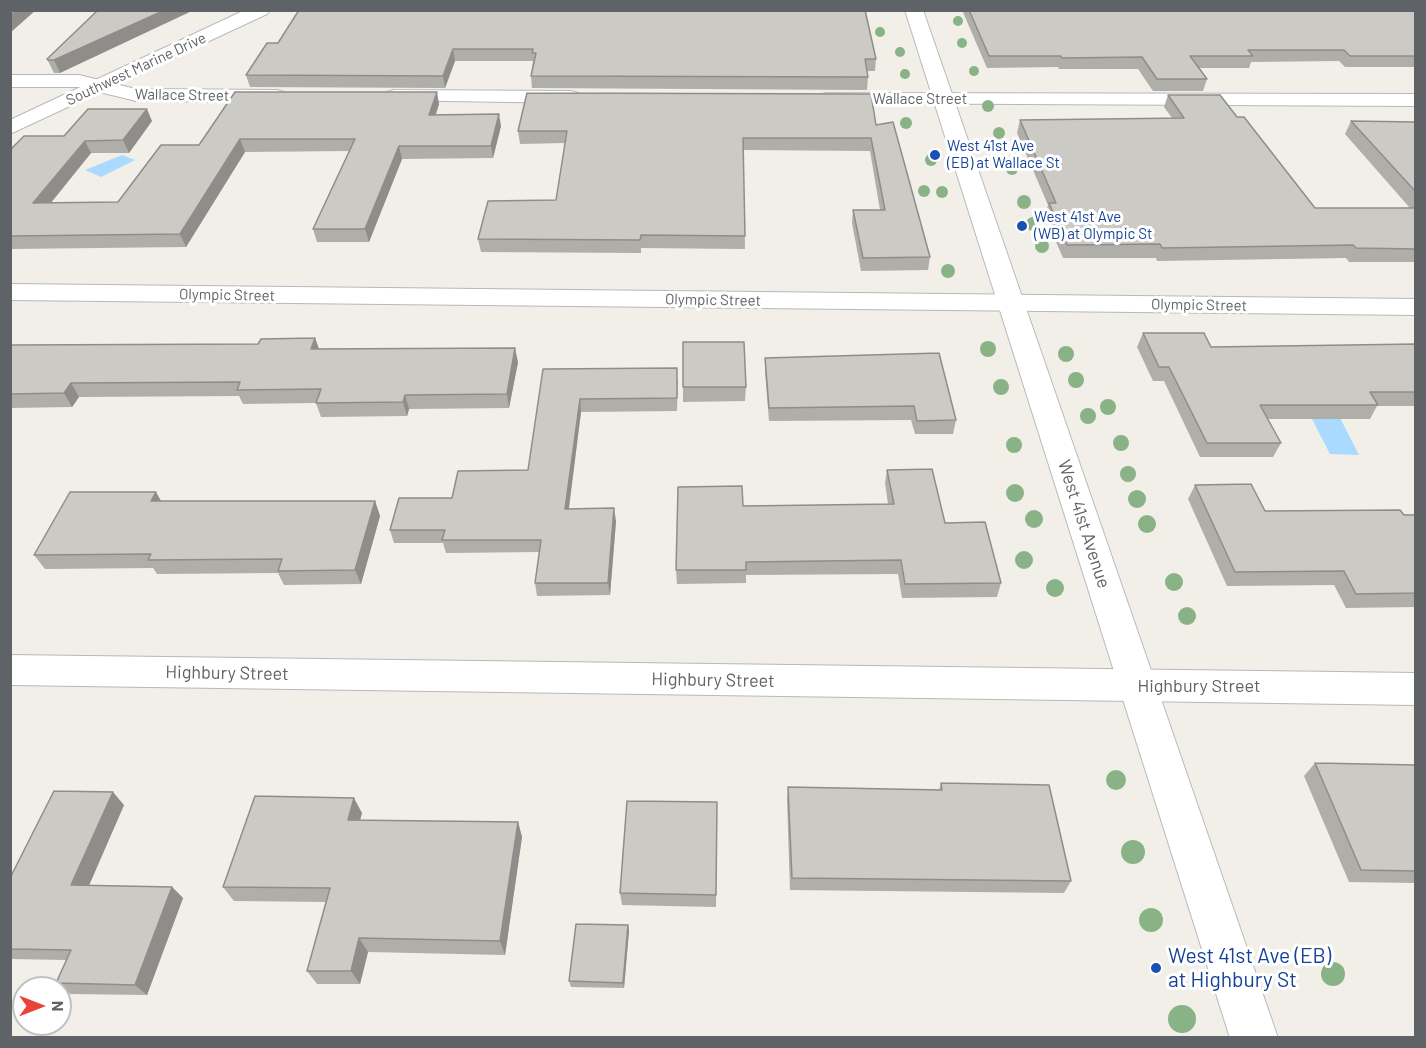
<!DOCTYPE html>
<html>
<head>
<meta charset="utf-8">
<style>
  body { margin:0 }
  #map { position:relative; width:1426px; height:1048px; overflow:hidden; background:#f1efe8; font-family:Barlow,sans-serif }
  canvas { display:block }
  .frame { position:absolute; inset:0; border:12px solid #5f6368; pointer-events:none }
  .north { position:absolute; left:12px; top:976px; width:60px; height:60px; box-sizing:border-box; background:#fff; border:2px solid #bfc1c3; border-radius:50%; rotate:90deg; font-size:16px; font-weight:700; line-height:24px; text-align:center; color:#5f6368 }
  .north::after { content:''; display:block; margin:auto; width:21px; height:27px; background:#ea4335; clip-path:polygon(50% 0,100% 100%,50% 72%,0 100%) }
</style>
</head>
<body>
<div id="map">
<canvas width="1426" height="1048"></canvas>
<div class="frame"></div>
<div class="north">N</div>
</div>
<script>
const ctx = document.querySelector('canvas').getContext('2d');
ctx.lineJoin = 'round';
function fill(path, color) { ctx.fillStyle = color; ctx.fill(path, 'evenodd'); }
const shape = rows => new Path2D(rows.map(r => 'M' + r).join(''));
function stroke(path, color, width, dash) { ctx.strokeStyle = color; ctx.lineWidth = width; ctx.lineCap = dash ? 'butt' : 'round'; ctx.setLineDash(dash || []); ctx.stroke(path); }
function drawText(font, color, halo, rows, align = 'center') {
  ctx.font = font + ' Barlow,sans-serif'; ctx.lineWidth = 6; ctx.setLineDash([]); ctx.textBaseline = 'middle'; ctx.strokeStyle = halo; ctx.fillStyle = color; for (const [text, x, y, turn = 0] of rows) {
    ctx.save(); ctx.translate(x, y); ctx.rotate((+turn || 0) * Math.PI / 180); ctx.textAlign = isNaN(turn) ? turn : align; if (halo) ctx.strokeText(text, 0, 0); ctx.fillText(text, 0, 0); ctx.restore();
  }
}
fill(shape([
  [122,155,135,160,101,177,85,170],
  [1310,415,1339,416,1359,455,1330,454]
]), '#aadaff');
const minor = shape([
  [10,75,79,75,136,89,277,90,284,92,287,96,284,100,277,102,136,101,79,87,10,87,10,75],
  [394,90,571,91,578,93,581,97,578,101,571,103,387,100,384,96,387,92,394,90],
  [826,93,1416,94,1416,106,819,103,816,99,819,95,826,93],
  [10,284,1416,299,1416,315,10,300,10,284],
  [10,655,1416,673,1416,705,10,685,10,655]
]);
const secondary = shape([
  [245,10,270,10,267,14,10,134,10,120,245,10],
  [905,10,923,10,1278,1038,1230,1038,905,10]
]);
stroke(minor, '#b5b8bc', 2);
stroke(secondary, '#b6babf', 2);
fill(minor, '#fff');
fill(secondary, '#fff');
ctx.fillStyle = '#89b387';
for (const [x, y, r] of [
  [958,21,5],
  [880,32,5],
  [962,43,5],
  [900,52,5],
  [974,71,5],
  [905,74,5],
  [988,106,6],
  [906,123,6],
  [999,133,6],
  [931,160,6],
  [1012,169,6],
  [924,191,6],
  [942,192,6],
  [1024,202,7],
  [1033,224,7],
  [1042,246,7],
  [948,271,7],
  [988,349,8],
  [1066,354,8],
  [1076,380,8],
  [1001,387,8],
  [1108,407,8],
  [1088,416,8],
  [1121,443,8],
  [1014,445,8],
  [1128,474,8],
  [1015,493,9],
  [1137,499,9],
  [1034,519,9],
  [1147,524,9],
  [1024,560,9],
  [1174,582,9],
  [1055,588,9],
  [1187,616,9],
  [1116,780,10],
  [1133,852,12],
  [1151,920,12],
  [1333,974,12],
  [1182,1019,14]
]) { ctx.beginPath(); ctx.arc(x, y, r, 0, 2 * Math.PI); ctx.fill(); }
fill(shape([
  [98,10,60,73,54,73,47,59],
  [299,10,876,59,875,71,867,71,868,77,867,90,532,88,531,76,533,61,455,61,445,88,250,87,246,75,278,43],
  [962,10,1416,10,1416,67,1345,67,1339,61,1251,62,1249,68,1199,68,1207,79,1203,91,1153,91,1138,69,1059,69,1058,67,987,68],
  [1168,95,1237,117,1315,208,1410,208,1345,134,1351,121,1416,122,1416,262,1349,262,1346,258,1157,261,1156,258,1063,258,1045,216,1048,205,1017,133,1020,120,1172,118,1164,107],
  [439,104,436,115,501,126,493,158,402,159,369,242,317,242,313,229,349,151,245,152,186,247,10,249,10,150,64,136,152,121,129,153,91,153,51,203,118,202,199,145],
  [876,125,930,257,928,270,861,271,852,223,853,210,880,210,870,151,743,150,745,249,641,248,641,253,481,252,478,239,556,200,565,143,520,144,518,131],
  [1143,333,1211,347,1416,344,1416,406,1377,406,1370,419,1268,419,1281,443,1273,457,1200,457,1164,381,1153,381,1137,347],
  [315,338,319,349,518,362,509,408,409,409,407,416,321,417,316,403,243,404,239,396,79,397,72,407,10,408,10,345,258,344],
  [765,358,956,420,953,434,915,434,911,420,769,421,765,371],
  [543,369,678,381,677,411,581,412,569,509,616,521,610,595,537,596,535,583,539,552,446,553,443,543,394,543,390,530,452,498,528,470],
  [683,387,746,387,745,401,683,402],
  [887,470,945,523,1001,583,997,597,902,598,898,574,746,575,746,583,677,584,676,570,743,506,888,504,885,483],
  [1195,485,1265,511,1416,515,1416,607,1346,608,1334,585,1227,586,1188,499],
  [161,501,375,501,380,516,361,584,284,585,278,573,157,574,153,568,45,569,34,555],
  [1315,763,1416,765,1416,883,1349,882,1304,776],
  [941,783,1071,881,1064,893,790,890,787,800,788,787,939,790],
  [717,802,716,907,622,905,620,893],
  [124,805,89,885,172,887,183,898,147,995,70,994,56,983,66,960,10,959,10,878],
  [362,813,360,820,518,822,522,837,505,955,368,952,360,984,317,984,307,971,326,902,234,901,223,887],
  [628,925,629,931,624,988,571,987,569,981]
]), '#afaea9');
fill(shape([
  [17,10,36,10,10,33,10,16],
  [165,10,194,10,60,73,54,60],
  [453,49,455,61,445,88,443,76],
  [437,92,439,104,431,127,429,115],
  [147,109,152,121,129,153,123,140],
  [499,114,501,126,493,158,491,146],
  [240,139,245,152,186,247,180,234],
  [85,141,91,153,40,216,33,203],
  [399,146,402,159,369,242,365,229],
  [315,338,320,352,311,349],
  [515,348,518,362,509,408,507,394],
  [71,383,79,397,72,407,64,393],
  [405,395,409,409,407,416,403,402],
  [580,399,581,412,567,521,565,509],
  [156,492,164,506,151,501],
  [375,501,380,516,361,584,355,570],
  [614,508,616,521,610,595,608,583],
  [113,792,124,805,84,897,71,885],
  [354,798,362,813,356,835,348,820],
  [518,822,522,837,505,955,500,941],
  [172,887,183,898,147,995,135,985],
  [628,925,629,931,624,988,623,983],
  [359,938,368,952,360,984,351,971]
]), '#8f8d8a');
const building = shape([
  [10,10,17,10,10,16,10,10],
  [98,10,165,10,54,60,48,60,47,59,98,10],
  [299,10,865,10,876,59,865,59,868,77,531,76,536,53,532,53,533,49,453,49,443,76,246,75,267,43,278,43,299,10],
  [969,10,1416,10,1416,56,1350,56,1344,50,1248,50,1253,56,1190,56,1207,79,1157,79,1142,57,1062,58,1061,56,989,56,969,10],
  [235,92,437,92,429,115,499,114,491,146,399,146,365,229,313,229,355,139,240,139,180,234,10,236,10,150,24,136,64,136,88,109,147,109,123,140,85,141,33,203,118,202,161,145,199,145,235,92],
  [527,93,871,94,876,125,893,122,930,257,863,258,853,210,885,210,871,138,743,138,745,236,641,235,640,240,478,239,488,201,556,200,567,131,518,131,527,93],
  [1168,95,1220,95,1237,117,1244,117,1315,208,1416,208,1416,249,1356,248,1353,245,1162,248,1160,244,1067,245,1049,203,1056,203,1020,120,1184,118,1168,95],
  [1351,121,1416,122,1416,192,1351,121],
  [1143,333,1204,333,1211,347,1416,344,1416,392,1370,392,1378,405,1260,405,1281,443,1207,443,1169,367,1159,367,1143,333],
  [315,338,311,349,515,348,507,394,405,395,403,402,316,403,321,389,237,390,240,382,71,383,64,393,10,394,10,345,258,344,261,339,315,338],
  [683,342,744,342,746,387,683,387,683,342],
  [939,353,956,420,917,421,914,406,769,408,765,358,939,353],
  [677,368,677,398,580,399,565,509,614,508,608,583,535,583,541,540,442,540,445,530,390,530,399,498,452,498,458,471,528,470,543,369,677,368],
  [932,469,945,523,985,522,1001,583,905,584,901,560,746,562,746,570,676,570,678,487,742,486,743,506,894,504,887,470,932,469],
  [1251,484,1265,511,1400,510,1404,515,1416,515,1416,593,1356,594,1344,571,1235,572,1195,485,1251,484],
  [70,492,156,492,151,501,375,501,355,570,278,571,282,559,148,560,151,554,34,555,70,492],
  [1315,763,1416,765,1416,871,1361,870,1315,763],
  [941,783,1049,785,1071,881,792,878,788,787,942,790,941,783],
  [54,791,113,792,71,885,172,887,135,985,56,983,71,950,10,949,10,878,54,791],
  [255,796,354,798,348,820,518,822,500,941,359,938,351,971,307,971,330,888,223,887,255,796],
  [627,801,717,802,716,895,620,893,627,801],
  [576,924,628,925,623,983,569,981,576,924]
]);
fill(building, '#cccac5');
stroke(building, '#8f8d8a', 1.5);
for (const [x, y, r, color] of [
  [935,155,6,"#1a4fb4"],
  [1022,226,6,"#1a4fb4"],
  [1156,968,6,"#1a4fb4"]
]) { const dot = new Path2D(); dot.arc(x, y, r, 0, 2 * Math.PI); ctx.fillStyle = color; ctx.fill(dot); stroke(dot, '#fff', 2); }
drawText('15px', '#5f6368', '#fff', [
  ["Southwest Marine Drive",136,69,-25],
  ["Wallace Street",182,95,1],
  ["Wallace Street",920,99],
  ["Olympic Street",227,295,1],
  ["Olympic Street",713,300,1],
  ["Olympic Street",1199,305,1]
]);
drawText('15px', '#164399', '#fff', [
  ["West 41st Ave",947,146],
  ["(EB) at Wallace St",947,163],
  ["West 41st Ave",1034,217],
  ["(WB) at Olympic St",1034,234]
], 'left');
drawText('18px', '#5f6368', '#fff', [
  ["West 41st Avenue",1084,524,72],
  ["Highbury Street",227,673,1],
  ["Highbury Street",713,680,1],
  ["Highbury Street",1199,686]
]);
drawText('21px', '#164399', '#fff', [
  ["West 41st Ave (EB)",1168,956],
  ["at Highbury St",1168,980]
], 'left');
</script>
</body>
</html>
